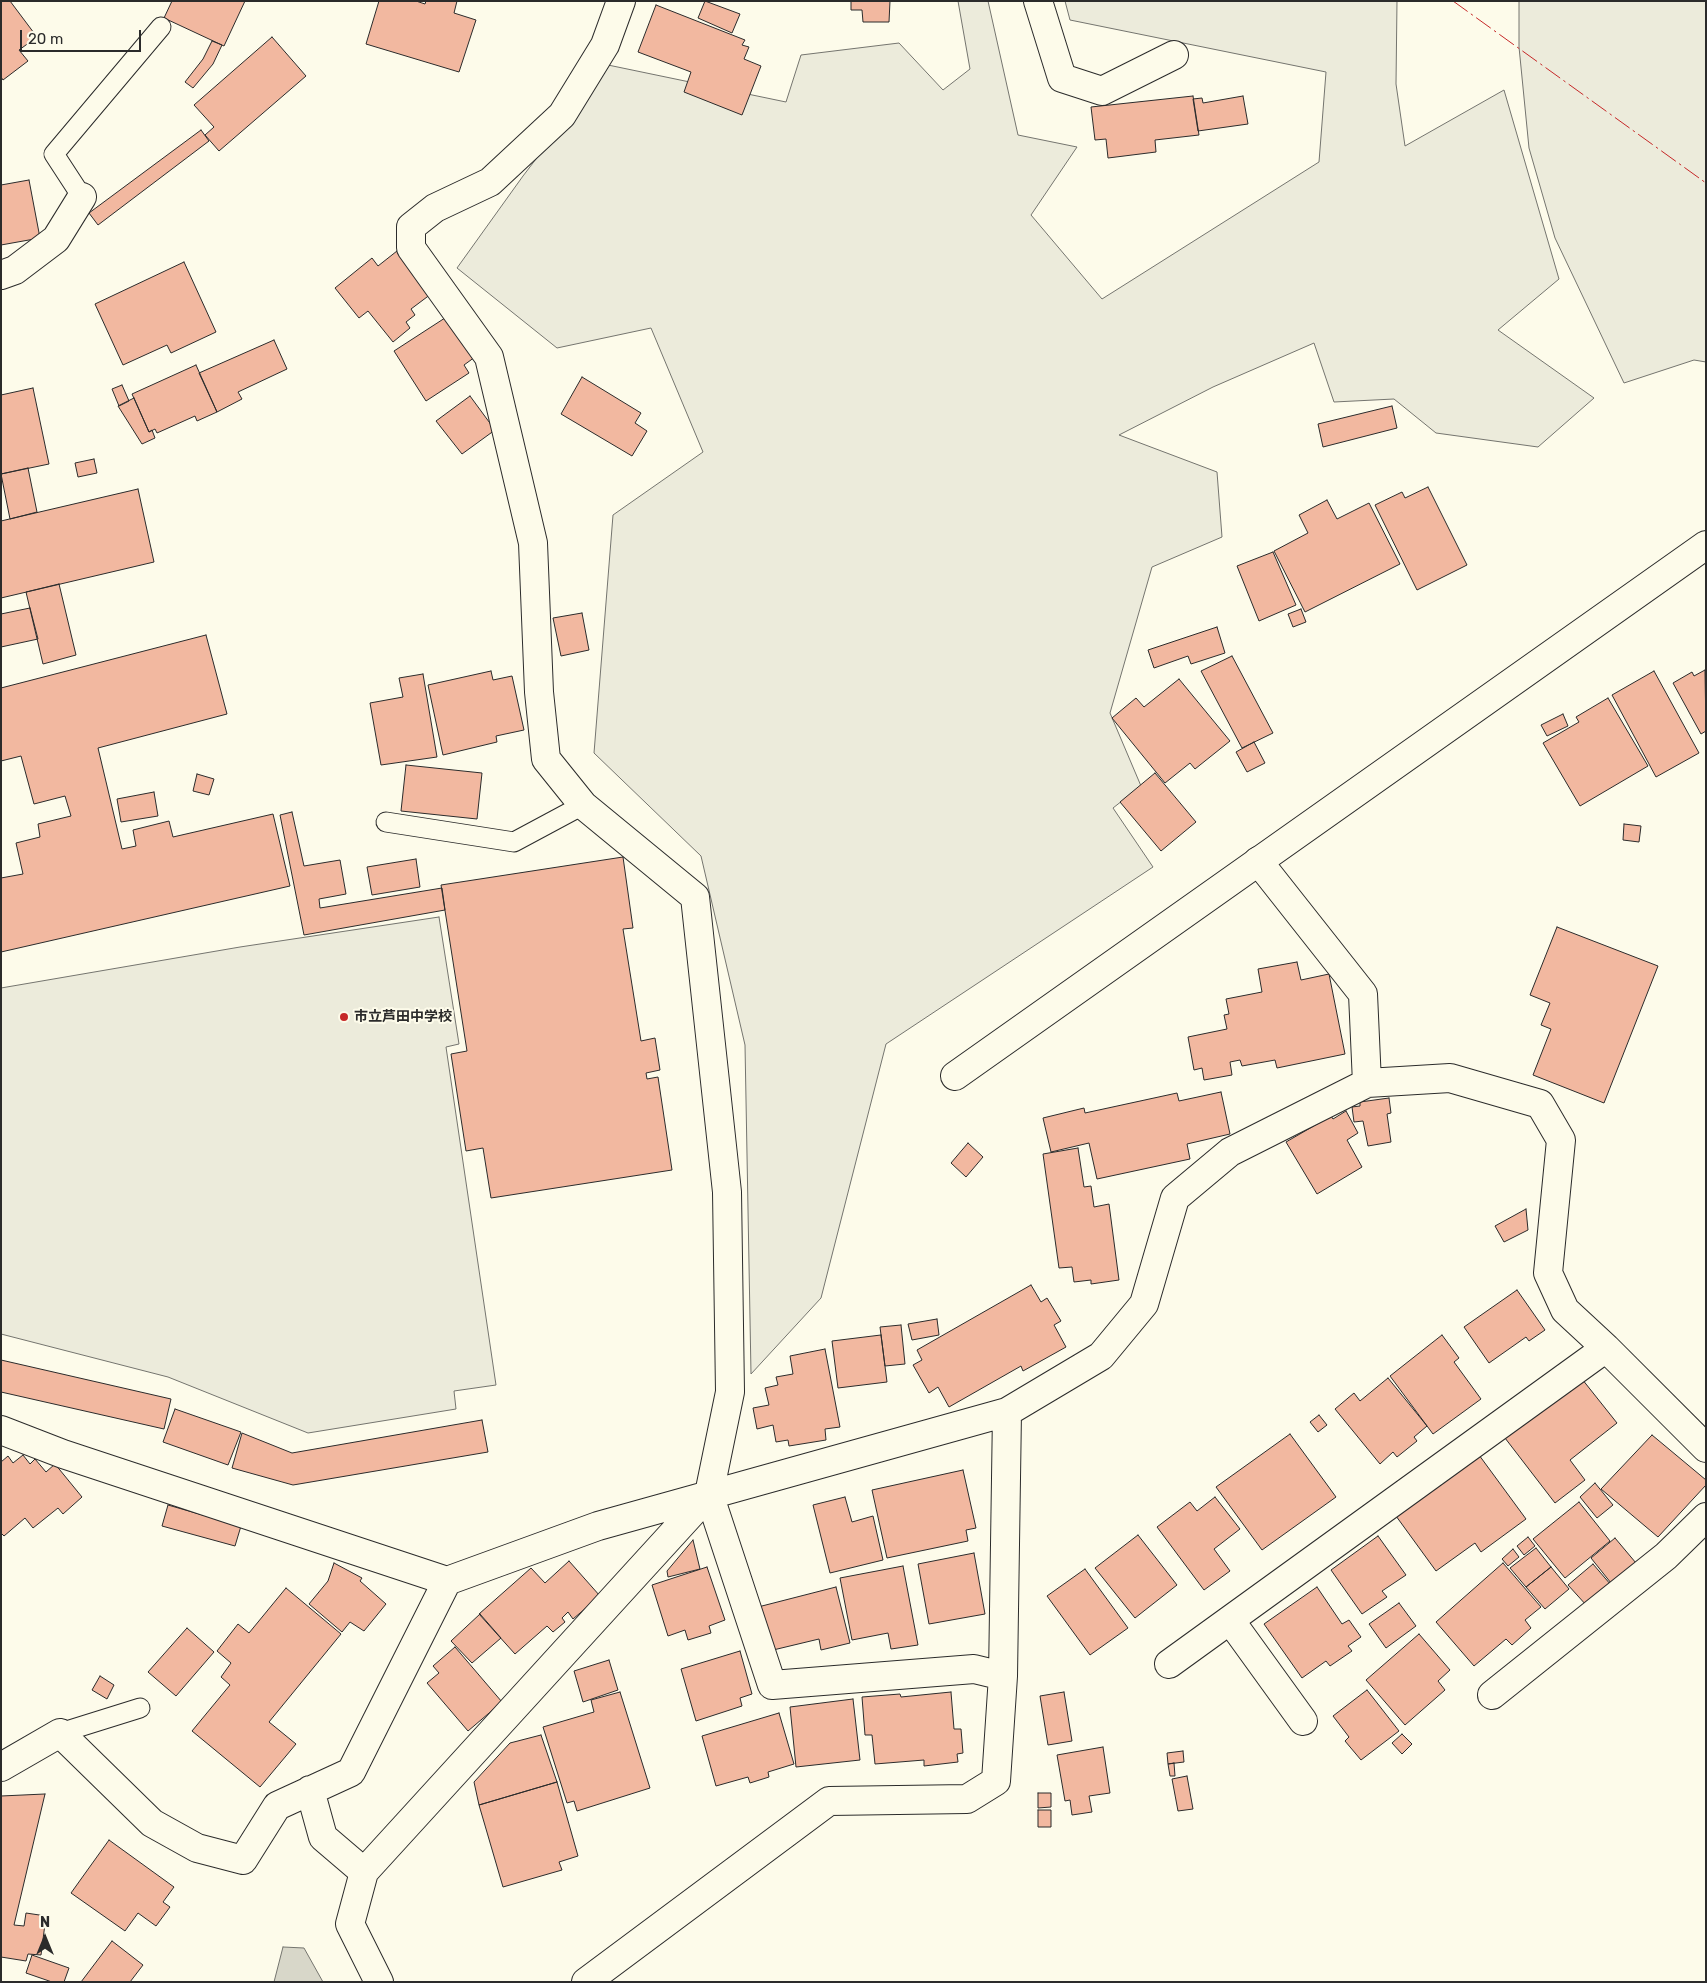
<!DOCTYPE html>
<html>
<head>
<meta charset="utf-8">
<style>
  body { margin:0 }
  #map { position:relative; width:1707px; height:1983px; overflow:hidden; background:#fdfbea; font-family:Rubik,sans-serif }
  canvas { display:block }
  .frame { position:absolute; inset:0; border:2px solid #2b2b2b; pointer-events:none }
  .north { position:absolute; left:20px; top:1913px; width:50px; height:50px; -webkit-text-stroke:4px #fdfbea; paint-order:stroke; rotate:0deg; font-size:14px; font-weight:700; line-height:20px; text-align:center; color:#2b2b2b }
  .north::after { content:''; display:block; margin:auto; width:18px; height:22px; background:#2b2b2b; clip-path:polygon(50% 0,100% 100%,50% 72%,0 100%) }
  .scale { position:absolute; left:20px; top:30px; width:121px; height:22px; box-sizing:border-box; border:2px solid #2b2b2b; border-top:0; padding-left:6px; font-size:15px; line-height:18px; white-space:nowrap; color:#2b2b2b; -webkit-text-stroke:4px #fdfbea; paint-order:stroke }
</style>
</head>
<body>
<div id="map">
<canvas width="1707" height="1983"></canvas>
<div class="frame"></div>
<div class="north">N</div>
<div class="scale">20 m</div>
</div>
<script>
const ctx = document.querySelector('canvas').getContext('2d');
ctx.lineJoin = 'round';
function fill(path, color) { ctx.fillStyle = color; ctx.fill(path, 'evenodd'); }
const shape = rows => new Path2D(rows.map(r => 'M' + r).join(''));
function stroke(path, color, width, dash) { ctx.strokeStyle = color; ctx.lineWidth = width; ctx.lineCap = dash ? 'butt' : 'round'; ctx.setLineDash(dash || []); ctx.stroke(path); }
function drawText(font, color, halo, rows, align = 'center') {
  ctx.font = font + ' Rubik,"Noto Sans JP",sans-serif'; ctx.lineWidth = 4; ctx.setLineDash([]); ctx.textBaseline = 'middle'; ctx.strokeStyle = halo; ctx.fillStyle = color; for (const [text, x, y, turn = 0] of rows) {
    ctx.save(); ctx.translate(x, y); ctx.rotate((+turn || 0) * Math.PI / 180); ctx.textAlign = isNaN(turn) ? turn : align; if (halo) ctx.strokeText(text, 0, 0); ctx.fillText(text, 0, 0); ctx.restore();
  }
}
const green = shape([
  [958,1,988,1,1018,135,1077,147,1031,215,1102,299,1319,162,1326,72,1070,20,1065,1,1397,1,1396,84,1405,146,1504,90,1559,279,1498,330,1594,398,1538,447,1436,433,1394,399,1334,402,1314,343,1213,387,1119,435,1217,472,1222,537,1152,567,1110,713,1141,786,1113,808,1153,867,886,1044,821,1298,751,1374,745,1045,701,856,594,753,613,515,703,452,651,328,557,348,457,268,523,176,608,65,786,102,801,55,899,43,943,90,970,69,958,1],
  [1519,1,1706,1,1706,362,1694,360,1624,383,1555,238,1529,148,1519,47,1519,1],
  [439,917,459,1044,446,1047,496,1385,454,1391,456,1409,308,1433,168,1377,1,1334,1,988,240,947,439,917]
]);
fill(green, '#ecebdb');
stroke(green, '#74746e', 1);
const water = shape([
  [283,1947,304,1948,323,1982,274,1982,283,1947]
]);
fill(water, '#d8d7c9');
stroke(water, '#74746e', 1);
const building = shape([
  [1,1,10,1,37,37,19,50,28,61,3,80,1,77,1,1],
  [172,1,245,1,224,46,164,18,172,1],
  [379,1,416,1,425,4,426,1,457,1,454,13,476,20,459,72,366,44,379,1],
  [705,1,740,14,732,33,698,18,705,1],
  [851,1,890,1,889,22,863,22,862,10,851,10,851,1],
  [656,5,745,40,742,45,749,47,744,59,761,66,742,115,684,92,691,72,638,52,656,5],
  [272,37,306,76,219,151,205,135,214,127,194,105,272,37],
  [212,41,222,45,213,64,193,88,185,82,203,59,212,41],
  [1193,96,1199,135,1155,140,1156,152,1108,158,1106,139,1095,140,1091,107,1193,96],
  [1243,96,1248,124,1198,131,1193,99,1202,98,1203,103,1243,96],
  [201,130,209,141,98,225,89,213,201,130],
  [29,180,40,238,1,245,1,185,29,180],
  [397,251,431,294,411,309,415,315,406,322,410,328,393,342,368,311,359,318,335,288,372,258,378,266,397,251],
  [184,262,216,332,171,353,167,345,123,365,95,304,184,262],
  [448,316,475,357,464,365,469,373,426,401,394,351,448,316],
  [274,340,287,369,238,392,242,399,217,412,199,373,274,340],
  [196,365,217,412,197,421,195,416,157,433,155,429,149,432,132,394,196,365],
  [582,377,641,413,635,423,647,431,632,456,561,414,582,377],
  [122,385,129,401,119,406,112,389,122,385],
  [33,388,49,464,1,474,1,395,33,388],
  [470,396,495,430,462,454,436,421,470,396],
  [134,398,149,432,152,430,155,438,142,444,118,406,134,398],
  [1392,406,1397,428,1323,447,1318,424,1392,406],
  [94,459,97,473,78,477,75,463,94,459],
  [28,468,37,512,10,519,1,474,28,468],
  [1428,487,1467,565,1417,590,1375,505,1402,492,1405,498,1428,487],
  [138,489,154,562,1,598,1,521,138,489],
  [1327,500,1337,519,1369,503,1400,564,1305,612,1274,551,1308,533,1299,515,1327,500],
  [1273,552,1296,605,1259,621,1237,566,1273,552],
  [59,584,76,655,43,664,26,592,59,584],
  [30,608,38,639,1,647,1,614,30,608],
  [1301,609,1306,622,1293,627,1288,614,1301,609],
  [582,613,589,650,561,656,553,618,582,613],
  [1217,627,1225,653,1191,664,1188,656,1154,668,1148,650,1217,627],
  [206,635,227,714,98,748,122,849,136,846,133,830,169,821,173,837,273,814,290,886,1,952,1,878,23,874,16,843,40,837,38,824,71,816,65,796,34,804,21,756,1,761,1,688,206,635],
  [1232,656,1273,733,1242,748,1201,671,1232,656],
  [1705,670,1706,731,1701,734,1673,683,1692,672,1694,676,1705,670],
  [491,671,493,680,512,676,524,730,496,736,497,742,443,755,428,685,491,671],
  [1654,671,1699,753,1656,777,1612,695,1654,671],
  [423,674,437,757,381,765,370,703,403,697,399,678,423,674],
  [1179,679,1230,741,1195,769,1190,763,1165,783,1112,718,1136,698,1144,707,1179,679],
  [1608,698,1648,766,1580,806,1543,743,1579,722,1576,717,1608,698],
  [1563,714,1568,726,1547,736,1541,725,1563,714],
  [1254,742,1265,763,1247,772,1236,752,1254,742],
  [406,765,482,773,477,819,401,811,406,765],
  [1155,773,1196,822,1161,851,1120,802,1155,773],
  [197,774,214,779,209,795,193,791,197,774],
  [154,792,158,816,121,822,117,799,154,792],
  [292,812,304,866,340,860,346,894,319,899,320,908,442,888,445,910,304,935,280,815,292,812],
  [1624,824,1641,826,1639,842,1623,840,1624,824],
  [623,857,633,928,623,929,641,1041,655,1038,660,1070,646,1073,647,1079,658,1077,672,1170,491,1198,483,1148,466,1151,451,1054,467,1051,441,885,623,857],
  [416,859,420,887,372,895,367,867,416,859],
  [1557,927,1658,966,1604,1103,1533,1075,1551,1029,1541,1025,1550,1003,1530,995,1557,927],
  [1297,962,1301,980,1329,974,1345,1054,1277,1068,1275,1060,1242,1066,1240,1060,1230,1062,1232,1075,1204,1080,1202,1068,1194,1070,1188,1037,1227,1029,1224,1015,1229,1014,1226,999,1262,992,1258,969,1297,962],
  [1221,1092,1230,1134,1187,1144,1190,1159,1097,1179,1089,1143,1051,1152,1043,1118,1084,1108,1085,1113,1177,1093,1179,1101,1221,1092],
  [1389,1098,1391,1113,1387,1114,1391,1142,1368,1146,1363,1121,1354,1122,1352,1107,1360,1106,1360,1102,1389,1098],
  [1346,1111,1358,1133,1347,1140,1362,1167,1317,1194,1286,1142,1331,1116,1333,1119,1346,1111],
  [968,1143,983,1157,966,1177,951,1163,968,1143],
  [1078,1148,1084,1187,1091,1186,1094,1207,1109,1204,1119,1280,1091,1284,1091,1280,1074,1282,1072,1267,1059,1268,1043,1154,1078,1148],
  [1526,1209,1528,1230,1504,1242,1495,1226,1526,1209],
  [1031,1285,1041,1302,1047,1298,1061,1321,1054,1325,1066,1347,1023,1371,1021,1366,949,1407,938,1387,929,1393,913,1365,922,1360,917,1350,1031,1285],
  [1517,1290,1545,1330,1529,1341,1526,1337,1489,1363,1464,1327,1517,1290],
  [937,1319,939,1335,912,1340,908,1324,937,1319],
  [901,1325,905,1364,885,1366,880,1327,901,1325],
  [881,1335,887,1382,838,1388,832,1341,881,1335],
  [1442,1335,1459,1358,1454,1362,1481,1399,1433,1434,1390,1376,1442,1335],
  [825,1349,840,1427,825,1429,826,1440,789,1446,788,1440,776,1442,773,1425,757,1429,753,1408,769,1405,765,1388,778,1385,776,1377,793,1374,790,1356,825,1349],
  [1,1360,171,1399,164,1429,1,1392,1,1360],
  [1388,1378,1427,1426,1414,1437,1417,1441,1397,1457,1393,1452,1380,1464,1335,1409,1354,1393,1360,1401,1388,1378],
  [1582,1379,1617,1423,1570,1460,1585,1480,1555,1503,1505,1438,1582,1379],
  [175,1409,241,1432,228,1465,163,1442,175,1409],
  [1319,1415,1327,1425,1318,1432,1310,1422,1319,1415],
  [482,1420,488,1452,293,1485,232,1468,242,1433,292,1453,482,1420],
  [1290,1434,1336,1497,1262,1550,1216,1487,1290,1434],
  [1652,1435,1706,1480,1706,1485,1658,1537,1601,1489,1652,1435],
  [23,1455,30,1464,35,1459,46,1472,55,1464,82,1497,63,1514,58,1508,33,1528,25,1518,4,1536,1,1533,1,1462,8,1456,13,1463,23,1455],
  [1479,1455,1526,1519,1481,1552,1475,1543,1436,1571,1396,1516,1479,1455],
  [963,1470,976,1528,966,1530,968,1541,887,1558,872,1490,963,1470],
  [1595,1483,1613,1505,1597,1518,1580,1497,1595,1483],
  [845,1497,852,1522,873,1516,883,1560,830,1573,813,1505,845,1497],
  [1215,1497,1240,1529,1214,1549,1230,1571,1204,1590,1157,1527,1190,1502,1197,1511,1215,1497],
  [1579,1502,1610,1541,1565,1578,1533,1539,1579,1502],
  [168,1505,241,1526,235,1546,162,1526,168,1505],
  [1138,1535,1177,1585,1135,1618,1095,1568,1138,1535],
  [1378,1536,1406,1575,1382,1591,1387,1597,1362,1614,1331,1570,1378,1536],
  [1528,1537,1535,1546,1524,1555,1517,1546,1528,1537],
  [1615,1538,1636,1563,1611,1583,1591,1558,1615,1538],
  [693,1540,700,1569,668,1577,667,1571,693,1540],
  [1536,1548,1551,1567,1526,1587,1510,1568,1536,1548],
  [1513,1549,1519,1557,1508,1566,1502,1559,1513,1549],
  [974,1553,985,1614,929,1624,918,1564,974,1553],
  [569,1561,600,1596,573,1619,568,1612,562,1618,565,1622,553,1632,547,1626,515,1654,479,1614,531,1568,545,1583,569,1561],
  [334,1563,362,1578,360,1581,386,1604,364,1631,350,1622,342,1632,309,1604,328,1581,334,1563],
  [1503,1563,1541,1607,1525,1620,1531,1628,1512,1645,1506,1639,1474,1666,1436,1622,1503,1563],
  [1593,1564,1611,1585,1587,1606,1568,1585,1593,1564],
  [903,1566,918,1645,891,1649,888,1633,852,1640,840,1578,903,1566],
  [707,1567,725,1620,709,1626,711,1633,688,1640,685,1630,668,1636,652,1585,707,1567],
  [1551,1567,1569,1589,1545,1609,1526,1587,1551,1567],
  [1085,1569,1128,1628,1090,1655,1047,1596,1085,1569],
  [836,1587,850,1643,821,1650,819,1639,769,1651,758,1607,836,1587],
  [1317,1587,1342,1624,1349,1620,1361,1637,1348,1646,1352,1651,1330,1666,1326,1661,1302,1678,1264,1624,1317,1587],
  [286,1588,341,1634,269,1722,296,1744,260,1787,192,1731,230,1685,221,1677,231,1663,217,1651,238,1624,249,1633,286,1588],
  [1399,1603,1416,1626,1386,1648,1369,1624,1399,1603],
  [480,1614,501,1638,472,1663,451,1641,480,1614],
  [187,1628,214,1652,176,1696,148,1672,187,1628],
  [1419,1634,1450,1670,1438,1681,1445,1690,1405,1725,1366,1680,1419,1634],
  [455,1647,502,1702,468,1731,427,1683,439,1673,433,1666,455,1647],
  [740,1651,752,1694,740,1698,742,1706,696,1721,681,1669,740,1651],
  [609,1660,618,1690,583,1702,574,1671,609,1660],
  [100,1676,114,1685,107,1699,92,1690,100,1676],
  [1367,1690,1399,1731,1361,1760,1345,1741,1349,1737,1333,1716,1367,1690],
  [620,1692,650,1788,577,1811,574,1801,567,1803,543,1727,594,1712,591,1700,620,1692],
  [951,1692,954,1729,961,1729,963,1753,957,1754,958,1762,924,1766,924,1760,875,1764,872,1735,865,1735,862,1697,900,1694,901,1697,951,1692],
  [1064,1692,1072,1741,1048,1745,1040,1696,1064,1692],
  [853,1699,860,1760,796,1767,790,1707,853,1699],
  [779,1713,794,1764,768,1772,769,1777,750,1783,748,1777,716,1786,702,1736,779,1713],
  [1402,1734,1412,1744,1402,1754,1392,1743,1402,1734],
  [541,1735,557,1782,479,1805,474,1782,510,1743,541,1735],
  [1103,1747,1110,1793,1089,1796,1092,1812,1072,1815,1070,1800,1065,1801,1057,1755,1103,1747],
  [1183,1751,1184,1762,1168,1764,1167,1753,1183,1751],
  [1174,1763,1175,1776,1170,1776,1168,1764,1174,1763],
  [1187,1776,1193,1809,1178,1811,1172,1779,1187,1776],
  [557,1782,578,1856,559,1862,562,1870,503,1887,479,1805,557,1782],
  [1038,1793,1051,1793,1051,1807,1038,1808,1038,1793],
  [45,1794,14,1925,24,1926,26,1913,46,1916,41,1955,28,1954,26,1961,1,1957,1,1796,45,1794],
  [1038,1810,1051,1810,1051,1827,1038,1827,1038,1810],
  [109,1840,174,1887,163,1902,170,1907,156,1926,138,1913,125,1931,71,1893,109,1840],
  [112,1941,143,1965,130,1982,81,1982,112,1941],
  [32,1955,69,1968,64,1982,52,1982,26,1973,32,1955]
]);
fill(building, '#f2b8a0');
stroke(building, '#2b2b2b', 1);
const service = shape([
  [82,197,54,154,161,27],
  [386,822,514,842,583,805],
  [60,1733,140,1708]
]);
const minor = shape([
  [1038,1,1062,78,1102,91,1174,55],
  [1,275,15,270,56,239,82,197],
  [1258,861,1363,994,1367,1083],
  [1,1430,63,1454,447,1581,598,1526,1007,1412,1101,1356,1144,1304,1175,1198,1230,1152,1367,1083,1450,1078,1540,1104,1561,1140,1548,1273,1565,1310,1606,1348,1706,1448],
  [709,1494,772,1685,974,1669,1003,1676],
  [1230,1620,1303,1721],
  [1169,1664,1606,1348],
  [1492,1695,1666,1556,1706,1517],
  [1,1767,60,1733,152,1823,197,1848,243,1860,277,1806,351,1772,447,1581],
  [310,1790,323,1837,364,1872],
  [379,1982,350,1924,364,1872,709,1494,730,1392,727,1192,695,897,583,805,546,759,539,692,533,543,489,357,411,248,411,227,435,208,490,182,562,115,605,45,621,1],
  [586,1982,829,1801,967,1799,996,1781,1003,1676,1007,1412]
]);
const tertiary = shape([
  [955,1076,1706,545]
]);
stroke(service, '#2b2b2b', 21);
stroke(minor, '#2b2b2b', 30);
stroke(tertiary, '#2b2b2b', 30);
stroke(service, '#fdfbea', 19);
stroke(minor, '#fdfbea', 28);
stroke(tertiary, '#fdfbea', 28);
stroke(shape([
  [1453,1,1706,183]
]), '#c62828', 1, [18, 4, 2.5, 4]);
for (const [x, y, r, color] of [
  [344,1017,5,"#c62828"]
]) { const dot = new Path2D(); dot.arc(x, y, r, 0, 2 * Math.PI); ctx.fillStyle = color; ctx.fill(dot); stroke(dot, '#fdfbea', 2); }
drawText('bold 14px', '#2b2b2b', '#fdfbea', [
  ["市立芦田中学校",354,1017]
], 'left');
</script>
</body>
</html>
